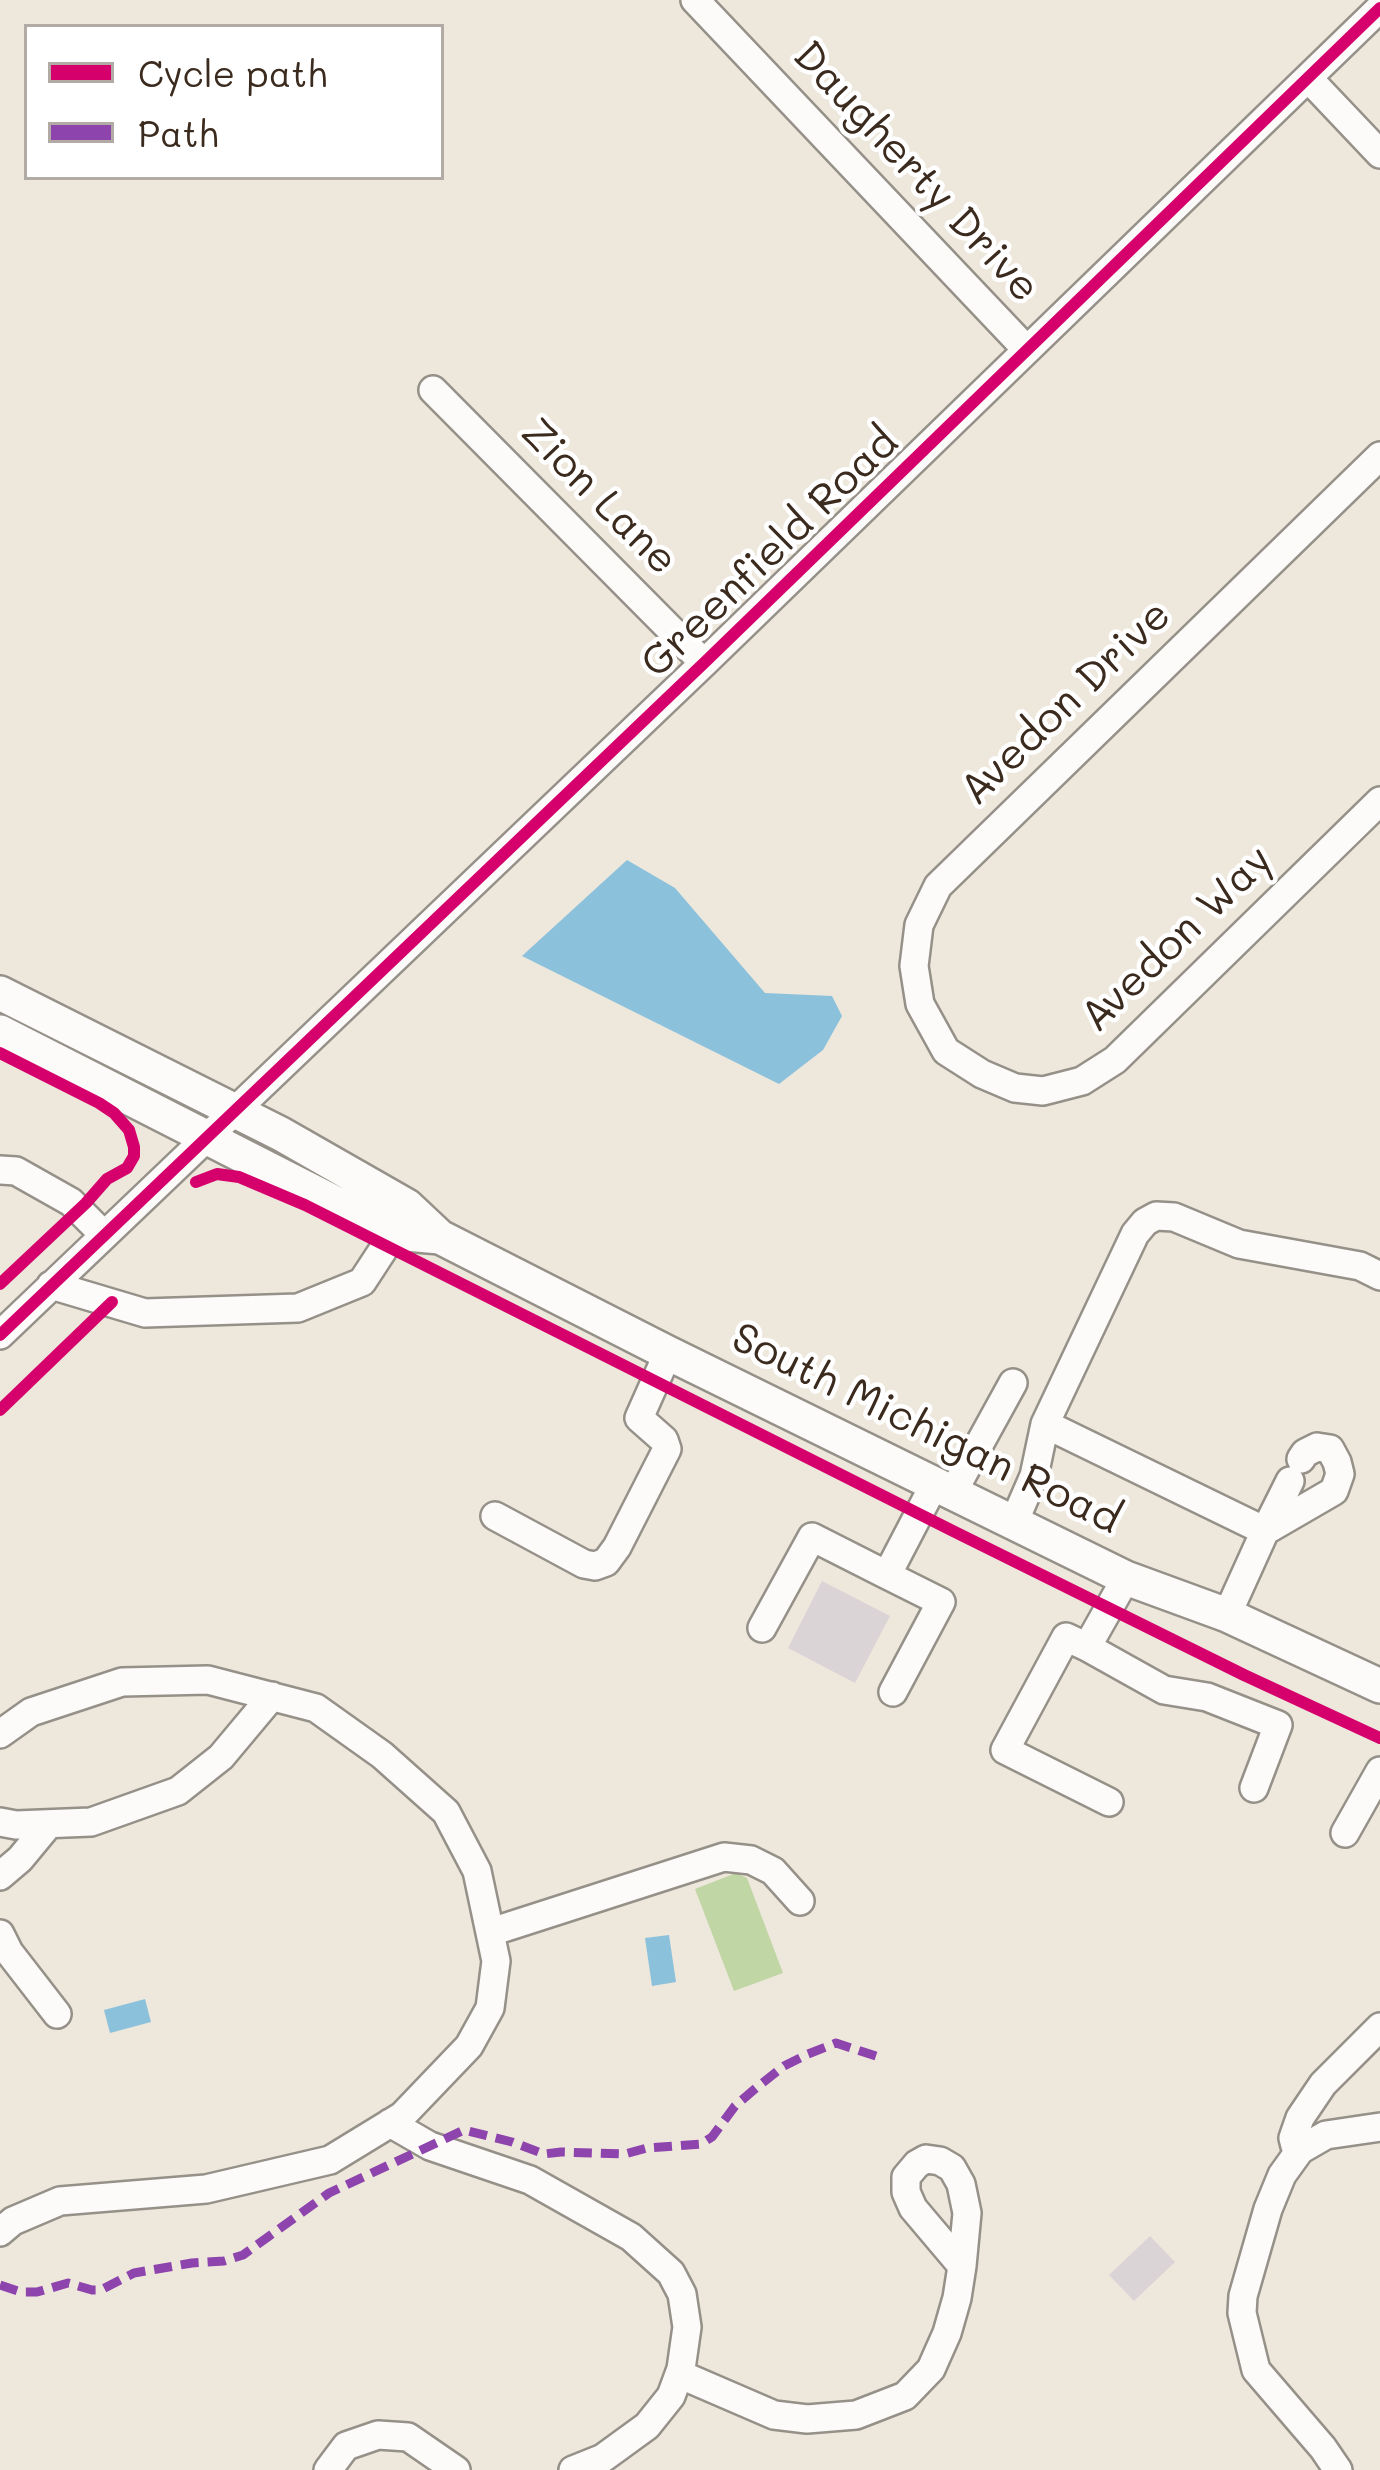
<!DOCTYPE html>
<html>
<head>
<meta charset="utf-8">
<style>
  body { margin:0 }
  #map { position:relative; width:1380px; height:2470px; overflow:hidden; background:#ede7dc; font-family:Mali,sans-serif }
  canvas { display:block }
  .legend { position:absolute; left:24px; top:24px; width:420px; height:156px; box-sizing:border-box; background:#fff; border:3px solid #b1aaa5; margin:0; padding:15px 21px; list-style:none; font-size:36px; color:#3b2a1e }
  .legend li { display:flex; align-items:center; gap:24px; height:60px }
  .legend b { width:60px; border:3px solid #b1aaa5 }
</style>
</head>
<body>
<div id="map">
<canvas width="1380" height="2470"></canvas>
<ul class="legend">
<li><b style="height:15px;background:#d6006c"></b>Cycle path</li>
<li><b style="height:15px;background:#8e44ad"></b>Path</li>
</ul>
</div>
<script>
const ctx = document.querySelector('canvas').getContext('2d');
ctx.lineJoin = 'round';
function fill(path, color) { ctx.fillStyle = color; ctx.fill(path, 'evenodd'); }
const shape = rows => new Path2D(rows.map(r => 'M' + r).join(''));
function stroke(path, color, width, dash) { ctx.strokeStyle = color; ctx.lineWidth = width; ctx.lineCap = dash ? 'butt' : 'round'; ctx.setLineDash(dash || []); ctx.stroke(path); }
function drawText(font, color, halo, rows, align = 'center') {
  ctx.font = font + ' Mali,sans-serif'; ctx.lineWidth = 9; ctx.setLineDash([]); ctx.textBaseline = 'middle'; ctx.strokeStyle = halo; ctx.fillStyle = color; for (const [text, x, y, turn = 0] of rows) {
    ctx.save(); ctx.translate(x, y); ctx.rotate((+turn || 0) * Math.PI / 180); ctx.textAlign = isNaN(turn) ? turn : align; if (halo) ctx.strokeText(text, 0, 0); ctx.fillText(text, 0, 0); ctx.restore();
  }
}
fill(shape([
  [736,1873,747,1878,783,1973,734,1991,695,1889]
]), '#c0d6a4');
fill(shape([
  [627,860,675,888,765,993,832,996,842,1016,823,1050,779,1084,522,956],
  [669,1935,676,1982,652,1986,645,1938],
  [145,1999,151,2022,110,2033,104,2010]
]), '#8cc1dc');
fill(shape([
  [822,1581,890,1616,855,1683,788,1648],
  [1150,2236,1175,2262,1134,2301,1109,2275]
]), '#dbd4d7');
const minor = shape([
  [695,0,1027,350],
  [1308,78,1380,154],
  [433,390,704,663],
  [1380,456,938,886,919,925,914,966,920,1004,946,1051,982,1074,1015,1088,1043,1091,1082,1081,1115,1060,1380,801],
  [0,1170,16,1171,71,1202,103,1234],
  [51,1285,145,1313,298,1308,362,1282,394,1233],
  [0,1335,704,663,1380,8],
  [1045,1424,1265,1531,1227,1615],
  [953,1492,1013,1383],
  [495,1516,584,1564,595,1566,606,1562,617,1547,667,1449,664,1440,639,1418,668,1353],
  [1014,1522,1034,1476,1045,1424,1135,1234,1145,1222,1156,1216,1174,1217,1239,1244,1360,1266,1380,1276],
  [1265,1531,1334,1491,1340,1474,1337,1462,1330,1449,1317,1447,1305,1453,1301,1459],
  [1265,1531,1290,1481],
  [762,1628,812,1537,887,1575],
  [1087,1647,1164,1690,1207,1697,1278,1725,1254,1788],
  [893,1692,941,1602,887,1575,935,1483],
  [0,1734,31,1712,122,1682,208,1680,316,1708,382,1755,446,1812,477,1871,496,1961,490,2008,469,2046,402,2116,330,2160,206,2189,60,2201,13,2221,0,2232],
  [1109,1802,1005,1750,1066,1637,1087,1647,1126,1578],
  [0,1822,16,1825,91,1822,178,1791,221,1757,272,1696],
  [1345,1833,1380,1771],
  [0,1876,20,1859,49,1824],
  [491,1932,724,1857,751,1860,773,1871,800,1901],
  [0,1934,9,1952,57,2014],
  [390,2123,430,2146,530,2180,631,2237,671,2273,682,2294,687,2327,681,2369,671,2396,647,2426,603,2458,573,2470],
  [1300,2150,1295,2146,1293,2138,1300,2118,1323,2084,1380,2027],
  [679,2374,774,2415,807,2419,856,2415,905,2396,931,2369,947,2333,957,2298,962,2266,967,2213,961,2184,952,2168,940,2161,926,2159,917,2164,906,2177,906,2192,913,2208,962,2266],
  [328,2470,346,2446,378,2435,408,2437,456,2470],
  [1338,2470,1323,2448,1256,2370,1242,2313,1243,2296,1268,2209,1282,2175,1300,2150,1326,2135,1380,2127]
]);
const major = shape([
  [0,993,281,1134,407,1206,440,1237,668,1353,1126,1578,1227,1615,1380,1686],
  [0,1032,394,1233,440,1237]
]);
stroke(minor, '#959088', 32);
stroke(major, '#959088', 38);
stroke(minor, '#fcfbfa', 27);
stroke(major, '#fcfbfa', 33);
stroke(shape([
  [0,2285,21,2292,37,2292,68,2283,92,2290,101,2290,134,2273,192,2263,224,2261,243,2255,329,2193,464,2130,512,2142,544,2154,561,2152,625,2154,647,2148,701,2144,712,2137,735,2106,756,2088,784,2066,808,2054,836,2043,882,2058]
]), '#8e44ad', 9, [18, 9]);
stroke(shape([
  [0,1053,99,1103,114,1113,129,1130,134,1147,134,1156,127,1168,107,1179,86,1203,0,1284],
  [196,1182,217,1174,239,1177,305,1205,953,1531,1244,1675,1380,1738],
  [0,1335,704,663,1380,8],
  [0,1410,112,1302]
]), '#d6006c', 12);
drawText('42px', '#3b2a1e', '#fff', [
  ["Daugherty Drive",916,172,47],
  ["Zion Lane",599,497,45],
  ["Greenfield Road",770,553,-44],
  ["Avedon Drive",1066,703,-44],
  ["Avedon Way",1177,939,-44],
  ["South Michigan Road",926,1429,26]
]);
</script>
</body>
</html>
